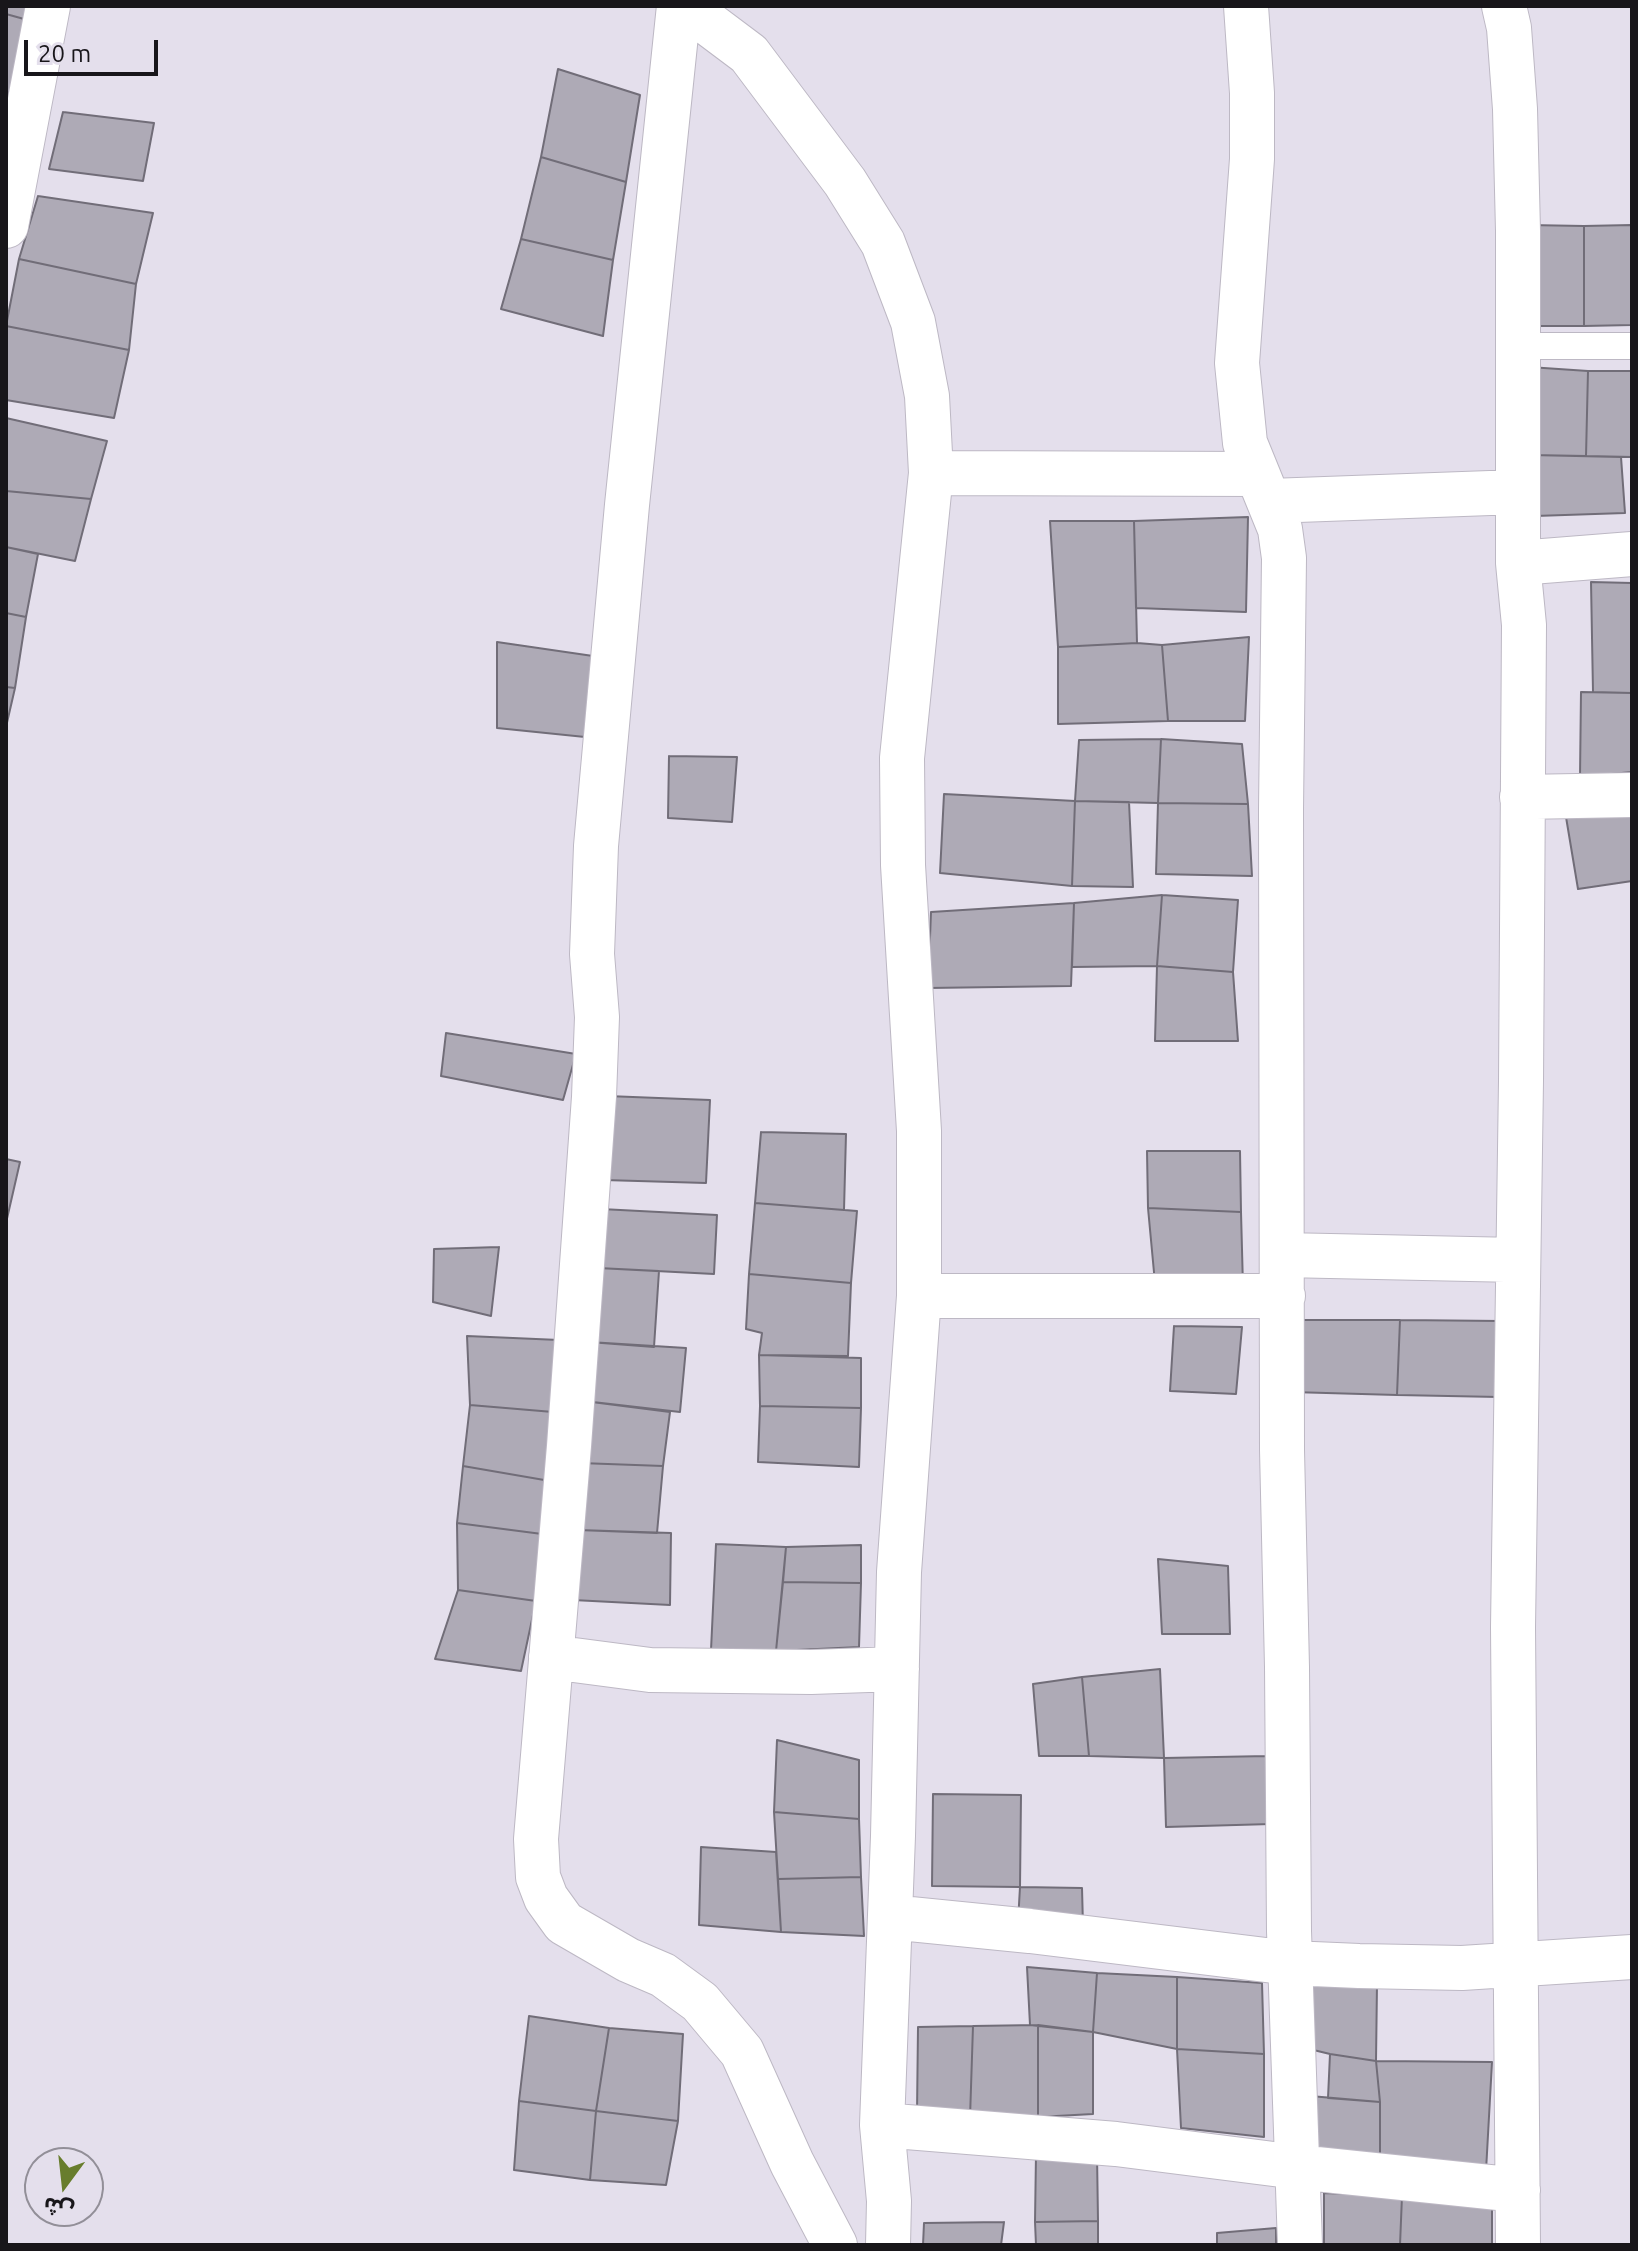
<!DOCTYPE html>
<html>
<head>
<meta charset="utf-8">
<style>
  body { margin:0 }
  #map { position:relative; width:1638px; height:2251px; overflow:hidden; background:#e4dfec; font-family:Ubuntu,"Noto Sans Arabic",sans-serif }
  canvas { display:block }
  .frame { position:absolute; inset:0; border:8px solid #18161a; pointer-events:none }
  .north { position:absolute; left:24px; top:2147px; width:80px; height:80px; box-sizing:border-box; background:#e4dfec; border:2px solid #928f98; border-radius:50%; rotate:195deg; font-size:22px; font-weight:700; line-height:32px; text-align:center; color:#18161a }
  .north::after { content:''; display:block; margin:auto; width:28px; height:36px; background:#687d2d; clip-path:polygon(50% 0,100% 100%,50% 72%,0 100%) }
  .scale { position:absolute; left:24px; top:40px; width:134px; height:36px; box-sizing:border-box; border:4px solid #18161a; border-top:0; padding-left:10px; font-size:24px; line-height:28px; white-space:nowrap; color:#18161a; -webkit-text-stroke:6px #e4dfec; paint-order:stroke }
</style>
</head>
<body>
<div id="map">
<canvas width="1638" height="2251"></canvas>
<div class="frame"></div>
<div class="north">ش</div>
<div class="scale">20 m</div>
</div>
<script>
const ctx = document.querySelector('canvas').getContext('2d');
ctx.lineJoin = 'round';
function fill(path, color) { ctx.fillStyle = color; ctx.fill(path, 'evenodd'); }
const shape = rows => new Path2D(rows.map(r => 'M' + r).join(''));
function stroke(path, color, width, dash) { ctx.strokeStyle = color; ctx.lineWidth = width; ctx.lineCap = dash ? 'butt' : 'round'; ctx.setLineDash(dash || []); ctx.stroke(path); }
const building = shape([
  [6,6,28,6,24,19,6,14,6,6],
  [6,14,24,19,10,93,6,92,6,14],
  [558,69,640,95,626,182,541,157,558,69],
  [63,112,154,123,143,181,49,169,63,112],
  [541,157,626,182,613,260,521,239,541,157],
  [38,196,153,213,136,284,19,259,38,196],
  [1528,225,1584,226,1584,326,1529,326,1528,225],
  [1632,225,1632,325,1584,326,1584,226,1632,225],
  [521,239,613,260,603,336,501,309,521,239],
  [19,259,136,284,129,350,6,326,19,259],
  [6,326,129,350,114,418,6,400,6,326],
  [1529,367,1588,371,1586,456,1531,455,1529,367],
  [1588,371,1632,371,1632,457,1586,456,1588,371],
  [6,418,107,441,91,499,6,491,6,418],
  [1531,455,1621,457,1625,513,1535,516,1531,455],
  [6,491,91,499,75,561,6,547,6,491],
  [1248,517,1246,612,1136,608,1134,521,1248,517],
  [1050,521,1134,521,1137,643,1058,647,1050,521],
  [6,547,38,554,26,617,6,613,6,547],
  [1591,582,1632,583,1632,693,1593,692,1591,582],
  [6,613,26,617,15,688,6,687,6,613],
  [1249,637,1245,721,1168,721,1162,645,1249,637],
  [497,642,593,656,585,737,497,728,497,642],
  [1137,643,1162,645,1168,721,1058,724,1058,647,1137,643],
  [6,687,15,688,6,727,6,687],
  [1581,692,1632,693,1632,772,1580,777,1581,692],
  [1161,739,1158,803,1075,801,1079,740,1161,739],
  [1161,739,1242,744,1248,804,1158,803,1161,739],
  [669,756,737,757,732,822,668,818,669,756],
  [944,794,1075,801,1072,886,940,873,944,794],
  [1075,801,1129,802,1133,887,1072,886,1075,801],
  [1158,803,1248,804,1252,876,1156,874,1158,803],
  [1630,808,1632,829,1632,881,1578,889,1565,811,1630,808],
  [1162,895,1157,966,1072,967,1074,903,1162,895],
  [1162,895,1238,900,1233,972,1157,966,1162,895],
  [1074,903,1071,986,928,988,931,912,1074,903],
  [1157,966,1233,972,1238,1041,1155,1041,1157,966],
  [446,1033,576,1054,563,1100,441,1076,446,1033],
  [607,1096,710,1100,706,1183,604,1180,607,1096],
  [761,1132,846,1134,844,1210,755,1203,761,1132],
  [1147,1151,1240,1151,1241,1212,1148,1208,1147,1151],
  [6,1159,20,1162,6,1223,6,1159],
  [755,1203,857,1211,851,1283,749,1274,755,1203],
  [1148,1208,1241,1212,1243,1287,1155,1283,1148,1208],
  [601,1209,717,1215,714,1274,598,1268,601,1209],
  [499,1247,491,1316,433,1302,434,1249,499,1247],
  [598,1268,659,1271,654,1347,589,1342,598,1268],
  [749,1274,851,1283,848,1356,759,1355,762,1333,746,1329,749,1274],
  [1295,1320,1400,1320,1397,1395,1291,1392,1295,1320],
  [1400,1320,1501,1321,1499,1397,1397,1395,1400,1320],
  [1174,1326,1242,1327,1236,1394,1170,1391,1174,1326],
  [467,1336,559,1340,553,1412,470,1405,467,1336],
  [589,1342,686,1348,680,1412,584,1401,589,1342],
  [759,1355,861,1358,861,1408,760,1406,759,1355],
  [584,1401,670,1412,663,1466,580,1463,584,1401],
  [470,1405,553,1412,550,1481,463,1466,470,1405],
  [760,1406,861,1408,859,1467,758,1462,760,1406],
  [580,1463,663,1466,657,1533,578,1530,580,1463],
  [463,1466,550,1481,542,1534,457,1523,463,1466],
  [457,1523,542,1534,536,1601,458,1590,457,1523],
  [578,1530,671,1533,670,1605,573,1600,578,1530],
  [716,1544,786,1547,776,1651,711,1650,716,1544],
  [861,1545,861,1583,783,1582,786,1547,861,1545],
  [1158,1559,1228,1566,1230,1634,1162,1634,1158,1559],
  [783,1582,861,1583,859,1647,776,1651,783,1582],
  [458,1590,536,1601,521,1671,435,1659,458,1590],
  [1160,1669,1164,1758,1089,1756,1082,1677,1160,1669],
  [1082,1677,1089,1756,1039,1756,1033,1684,1082,1677],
  [777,1740,859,1760,859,1819,774,1812,777,1740],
  [1268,1756,1271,1824,1166,1827,1164,1758,1268,1756],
  [933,1794,1021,1795,1020,1887,932,1886,933,1794],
  [774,1812,859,1819,861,1877,778,1879,774,1812],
  [701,1847,776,1852,781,1932,699,1925,701,1847],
  [861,1877,864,1936,781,1932,778,1879,861,1877],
  [1020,1887,1082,1888,1083,1926,1018,1922,1020,1887],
  [1027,1967,1097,1973,1093,2032,1030,2025,1027,1967],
  [1097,1973,1177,1977,1177,2049,1093,2032,1097,1973],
  [1177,1977,1262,1983,1264,2054,1177,2049,1177,1977],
  [1301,1981,1377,1984,1376,2061,1330,2054,1301,2047,1301,1981],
  [529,2016,609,2028,596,2111,519,2101,529,2016],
  [1038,2025,1038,2117,970,2118,973,2026,1038,2025],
  [1038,2025,1093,2032,1093,2114,1038,2117,1038,2025],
  [973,2026,970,2118,917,2113,918,2027,973,2026],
  [609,2028,683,2034,678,2121,596,2111,609,2028],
  [1177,2049,1264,2054,1264,2137,1181,2128,1177,2049],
  [1330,2054,1376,2061,1380,2102,1328,2098,1330,2054],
  [1376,2061,1492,2062,1486,2171,1380,2161,1380,2102,1376,2061],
  [1310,2096,1380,2102,1380,2161,1312,2154,1310,2096],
  [519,2101,596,2111,590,2180,514,2170,519,2101],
  [596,2111,678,2121,666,2185,590,2180,596,2111],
  [1036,2154,1097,2154,1098,2221,1035,2222,1036,2154],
  [1324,2193,1402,2196,1400,2245,1324,2245,1324,2193],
  [1402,2196,1492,2199,1492,2245,1400,2245,1402,2196],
  [1098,2221,1098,2245,1036,2245,1035,2222,1098,2221],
  [1004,2222,1001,2245,923,2245,924,2223,1004,2222],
  [1276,2228,1276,2245,1217,2245,1217,2233,1276,2228]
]);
fill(building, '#aeaab6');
stroke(building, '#716d78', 2);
const lane = shape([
  [1518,346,1632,346]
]);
const street = shape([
  [679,6,627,505,596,846,592,954,597,1017,594,1097,569,1446,536,1839,538,1877,546,1898,564,1923,628,1960,663,1975,700,2002,742,2052,792,2163,835,2245],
  [685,6,749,54,845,182,883,243,913,322,927,396,931,473,902,758,903,865,919,1131,919,1296,899,1572,893,1836,882,2125,889,2201,888,2245],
  [1246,6,1252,93,1252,159,1237,363,1245,443,1280,529,1284,558,1281,809,1282,1450,1287,1667,1289,1931,1300,2245],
  [1504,6,1509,28,1515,109,1518,231,1518,563,1524,625,1521,1081,1513,1627,1518,2245],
  [6,226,48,6],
  [931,473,1257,474],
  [1270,501,1518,492],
  [1518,563,1632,554],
  [1522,797,1632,795],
  [1283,1255,1517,1260],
  [919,1296,1283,1296],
  [551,1657,650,1670,811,1672,897,1669],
  [890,1917,1030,1931,1290,1963,1359,1966,1462,1968,1632,1957],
  [882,2125,1116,2144,1297,2167,1518,2190]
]);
stroke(lane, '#bdb8c4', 28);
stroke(street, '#bdb8c4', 46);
stroke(lane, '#fff', 26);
stroke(street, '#fff', 44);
</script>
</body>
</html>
